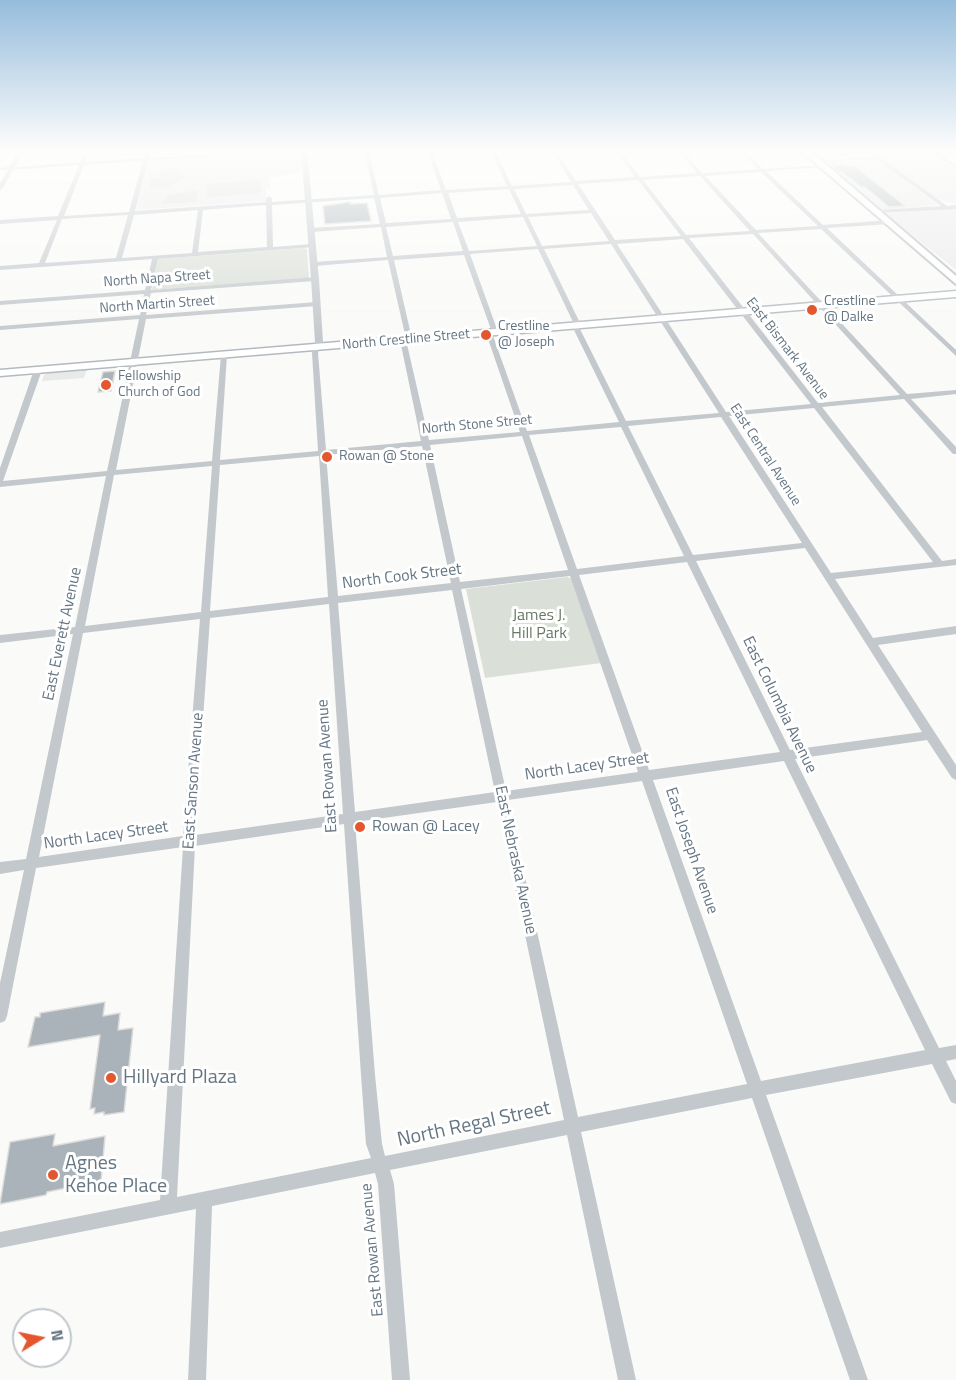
<!DOCTYPE html>
<html>
<head>
<meta charset="utf-8">
<style>
  body { margin:0 }
  #map { position:relative; width:956px; height:1380px; overflow:hidden; background:#fafaf8; font-family:"Titillium Web",sans-serif }
  canvas { display:block }
  .north { position:absolute; left:12px; top:1308px; width:60px; height:60px; box-sizing:border-box; background:#fff; border:2px solid #c1c8cd; border-radius:50%; rotate:80deg; font-size:16px; font-weight:700; line-height:24px; text-align:center; color:#657683 }
  .north::after { content:''; display:block; margin:auto; width:21px; height:27px; background:#e4572e; clip-path:polygon(50% 0,100% 100%,50% 72%,0 100%) }
</style>
</head>
<body>
<div id="map">
<canvas width="956" height="1380"></canvas>
<div class="north">N</div>
</div>
<script>
const ctx = document.querySelector('canvas').getContext('2d');
ctx.lineJoin = 'round';
function fill(path, color) { ctx.fillStyle = color; ctx.fill(path, 'evenodd'); }
const shape = rows => new Path2D(rows.map(r => 'M' + r).join(''));
function stroke(path, color, width, dash) { ctx.strokeStyle = color; ctx.lineWidth = width; ctx.lineCap = dash ? 'butt' : 'round'; ctx.setLineDash(dash || []); ctx.stroke(path); }
function drawText(font, color, halo, rows, align = 'center') {
  ctx.font = font + ' "Titillium Web",sans-serif'; ctx.lineWidth = 6; ctx.setLineDash([]); ctx.textBaseline = 'middle'; ctx.strokeStyle = halo; ctx.fillStyle = color; for (const [text, x, y, turn = 0] of rows) {
    ctx.save(); ctx.translate(x, y); ctx.rotate((+turn || 0) * Math.PI / 180); ctx.textAlign = isNaN(turn) ? turn : align; if (halo) ctx.strokeText(text, 0, 0); ctx.fillText(text, 0, 0); ctx.restore();
  }
}
fill(shape([
  [808,149,926,149,929,151,823,159],
  [275,150,300,150,302,172,270,177,270,187,266,188,266,201,136,210,149,160],
  [930,155,937,157,956,169,956,204,939,200,884,159],
  [872,159,877,159,938,205,881,210,824,162],
  [956,208,956,270,886,214,888,213],
  [87,369,84,378,42,381,44,375,50,372]
]), '#e8e9e9');
fill(shape([
  [173,169,182,169,180,175,178,176,184,176,181,181,167,187,149,189,151,178,158,178,159,173],
  [261,180,261,193,207,197,207,184],
  [197,190,196,202,161,204,169,195],
  [303,248,307,249,309,278,152,290,158,259],
  [567,577,572,579,601,663,485,678,466,589]
]), '#dadfd7');
const building = shape([
  [831,164,856,167,905,206,889,207,865,187,861,187,842,172,838,172,831,164],
  [350,202,350,204,367,203,371,221,325,224,323,206,350,202],
  [115,371,111,391,98,392,103,372,115,371],
  [105,1002,103,1016,120,1013,118,1030,133,1028,124,1112,104,1115,104,1112,94,1114,95,1108,90,1109,100,1035,28,1047,35,1017,40,1017,40,1013,105,1002],
  [55,1134,53,1146,105,1136,101,1181,47,1192,46,1195,0,1204,10,1142,55,1134]
]);
fill(building, '#aab3b9');
stroke(building, '#dcdcda', 1.5);
const secondary = shape([
  [956,291,956,297,0,376,0,370,956,291]
]);
const primary = shape([
  [799,149,808,149,956,276,956,284,799,149]
]);
stroke(secondary, '#b3babf', 3);
stroke(primary, '#b5babe', 4);
fill(shape([
  [20,149,24,149,15,167,80,162,86,149,90,149,85,162,144,158,147,149,151,149,149,158,284,149,308,149,148,161,135,211,266,202,266,198,269,196,272,198,272,202,374,195,364,149,368,149,379,195,441,190,427,149,431,149,446,190,507,186,490,149,494,149,512,186,571,182,551,149,555,149,576,181,635,177,614,149,619,149,640,177,697,173,676,149,681,149,702,173,758,169,738,149,743,149,763,169,825,165,823,167,766,171,823,225,890,220,893,222,890,224,827,228,956,350,956,356,821,229,758,233,907,394,956,390,956,394,911,399,956,447,956,454,953,454,904,399,822,407,942,561,956,559,956,565,835,579,873,638,956,626,956,634,878,645,956,765,956,780,952,778,927,740,795,759,939,1048,956,1045,956,1059,946,1061,956,1081,956,1104,951,1102,932,1064,766,1095,868,1380,850,1380,752,1098,581,1132,636,1380,618,1380,567,1135,390,1170,394,1184,410,1380,392,1380,378,1184,375,1173,212,1206,206,1380,188,1380,196,1209,0,1248,0,1232,160,1200,183,847,36,868,7,1016,5,1021,0,1023,0,983,24,870,0,874,0,862,26,859,73,634,0,643,0,635,75,627,106,476,0,487,0,468,34,370,38,368,42,370,3,481,107,471,139,319,0,330,0,326,140,315,144,294,0,305,0,301,145,290,152,259,0,270,0,266,39,263,57,220,0,224,0,220,58,216,79,165,13,170,3,188,0,190,0,183,8,170,0,170,0,168,9,167,20,149],
  [143,161,129,212,64,216,84,165,143,161],
  [761,172,818,226,756,230,705,176,761,172],
  [700,176,750,231,686,235,643,180,700,176],
  [638,180,681,236,615,240,578,184,638,180],
  [573,185,589,210,526,214,514,189,573,185],
  [509,189,521,214,457,218,448,193,509,189],
  [442,193,451,219,386,223,380,198,442,193],
  [374,198,380,224,311,228,308,230,311,232,381,227,387,257,314,262,311,264,314,266,388,260,406,339,403,338,400,340,421,441,326,450,318,353,320,347,317,345,314,347,312,353,318,451,220,460,227,355,224,353,221,355,212,461,116,470,146,319,317,306,320,304,317,302,146,315,151,293,315,281,318,279,315,277,151,290,158,259,314,247,314,245,312,244,273,247,272,205,374,198],
  [266,205,267,247,198,252,203,210,266,205],
  [198,210,192,253,122,258,134,215,198,210],
  [591,213,609,241,542,246,528,217,591,213],
  [128,215,116,258,45,263,62,219,128,215],
  [523,217,537,246,469,251,458,222,523,217],
  [453,222,463,251,393,256,386,227,453,222],
  [753,234,900,395,818,403,689,238,753,234],
  [683,239,811,404,726,412,617,244,683,239],
  [611,244,719,413,626,421,579,327,581,325,544,249,611,244],
  [538,249,574,324,572,326,619,422,527,431,492,333,495,334,498,332,470,254,538,249],
  [464,255,492,332,489,331,486,333,520,432,429,440,406,340,409,341,412,339,394,260,464,255],
  [814,408,933,562,831,573,729,416,814,408],
  [721,417,802,543,693,555,628,426,721,417],
  [621,427,684,556,577,569,529,435,621,427],
  [522,436,568,570,460,582,430,445,522,436],
  [422,446,451,583,338,596,326,455,422,446],
  [319,456,328,597,210,611,220,465,319,456],
  [212,466,201,612,85,626,114,475,212,466],
  [805,548,825,579,922,732,790,750,696,561,805,548],
  [687,562,780,752,649,770,579,575,687,562],
  [570,576,638,772,506,791,461,589,570,576],
  [452,590,495,792,355,812,338,603,452,590],
  [329,604,343,814,195,835,210,618,329,604],
  [200,619,183,836,39,857,83,633,200,619],
  [784,761,925,1050,761,1081,653,780,784,761],
  [642,781,747,1084,578,1117,508,800,642,781],
  [497,802,564,1120,385,1156,382,1144,375,1075,355,822,497,802],
  [344,824,361,1075,366,1144,371,1158,177,1197,195,846,344,824],
  [956,151,956,153,940,154,956,165,956,168,935,155,882,158,947,206,956,205,956,209,876,213,878,210,941,206,876,159,817,162,815,161,956,151]
]), '#c3c8cc');
fill(shape([
  [301,149,307,149,319,279,323,342,320,349,317,350,313,347,315,342,311,279,301,149]
]), '#c3c8cc');
fill(secondary, '#fff');
fill(primary, '#fff');
const sky = ctx.createLinearGradient(0, 0, 0, 342);
sky.addColorStop(0, '#96bcdc');
sky.addColorStop(0.44, '#fdfdfc');
sky.addColorStop(1, '#fdfdfc00');
ctx.fillStyle = sky;
ctx.fillRect(0, 0, 956, 342);
for (const [x, y, r, color] of [
  [812,310,6,"#e4572e"],
  [486,335,6,"#e4572e"],
  [106,385,6,"#e4572e"],
  [327,457,6,"#e4572e"],
  [360,827,6,"#e4572e"],
  [111,1078,6,"#e4572e"],
  [53,1175,6,"#e4572e"]
]) { const dot = new Path2D(); dot.arc(x, y, r, 0, 2 * Math.PI); ctx.fillStyle = color; ctx.fill(dot); stroke(dot, '#fff', 2); }
drawText('14px', '#657683', '#fff', [
  ["North Napa Street",157,279,-4],
  ["North Martin Street",157,305,-4],
  ["North Crestline Street",406,340,-5],
  ["East Bismark Avenue",787,349,52],
  ["North Stone Street",477,425,-5],
  ["East Central Avenue",765,455,57]
]);
drawText('14px', '#657683', '#fff', [
  ["Crestline",824,302],
  ["@ Dalke",824,318],
  ["Crestline",498,327],
  ["@ Joseph",498,343],
  ["Fellowship",118,377],
  ["Church of God",118,393],
  ["Rowan @ Stone",339,457]
], 'left');
drawText('16px', '#657683', '#fff', [
  ["North Cook Street",402,577,-7],
  ["East Everett Avenue",63,634,-78],
  ["East Columbia Avenue",779,705,64],
  ["East Rowan Avenue",328,766,-94],
  ["North Lacey Street",587,767,-8],
  ["East Sanson Avenue",194,781,-86],
  ["North Lacey Street",106,836,-8],
  ["East Joseph Avenue",691,851,71],
  ["East Nebraska Avenue",515,860,78],
  ["East Rowan Avenue",373,1250,-95]
]);
drawText('16px', '#687a64', '#fff', [
  ["James J.",539,616],
  ["Hill Park",539,634]
]);
drawText('16px', '#657683', '#fff', [
  ["Rowan @ Lacey",372,827]
], 'left');
drawText('20px', '#657683', '#fff', [
  ["Hillyard Plaza",123,1078],
  ["Agnes",65,1164],
  ["Kehoe Place",65,1187]
], 'left');
drawText('20px', '#657683', '#fff', [
  ["North Regal Street",474,1125,-12]
]);
</script>
</body>
</html>
